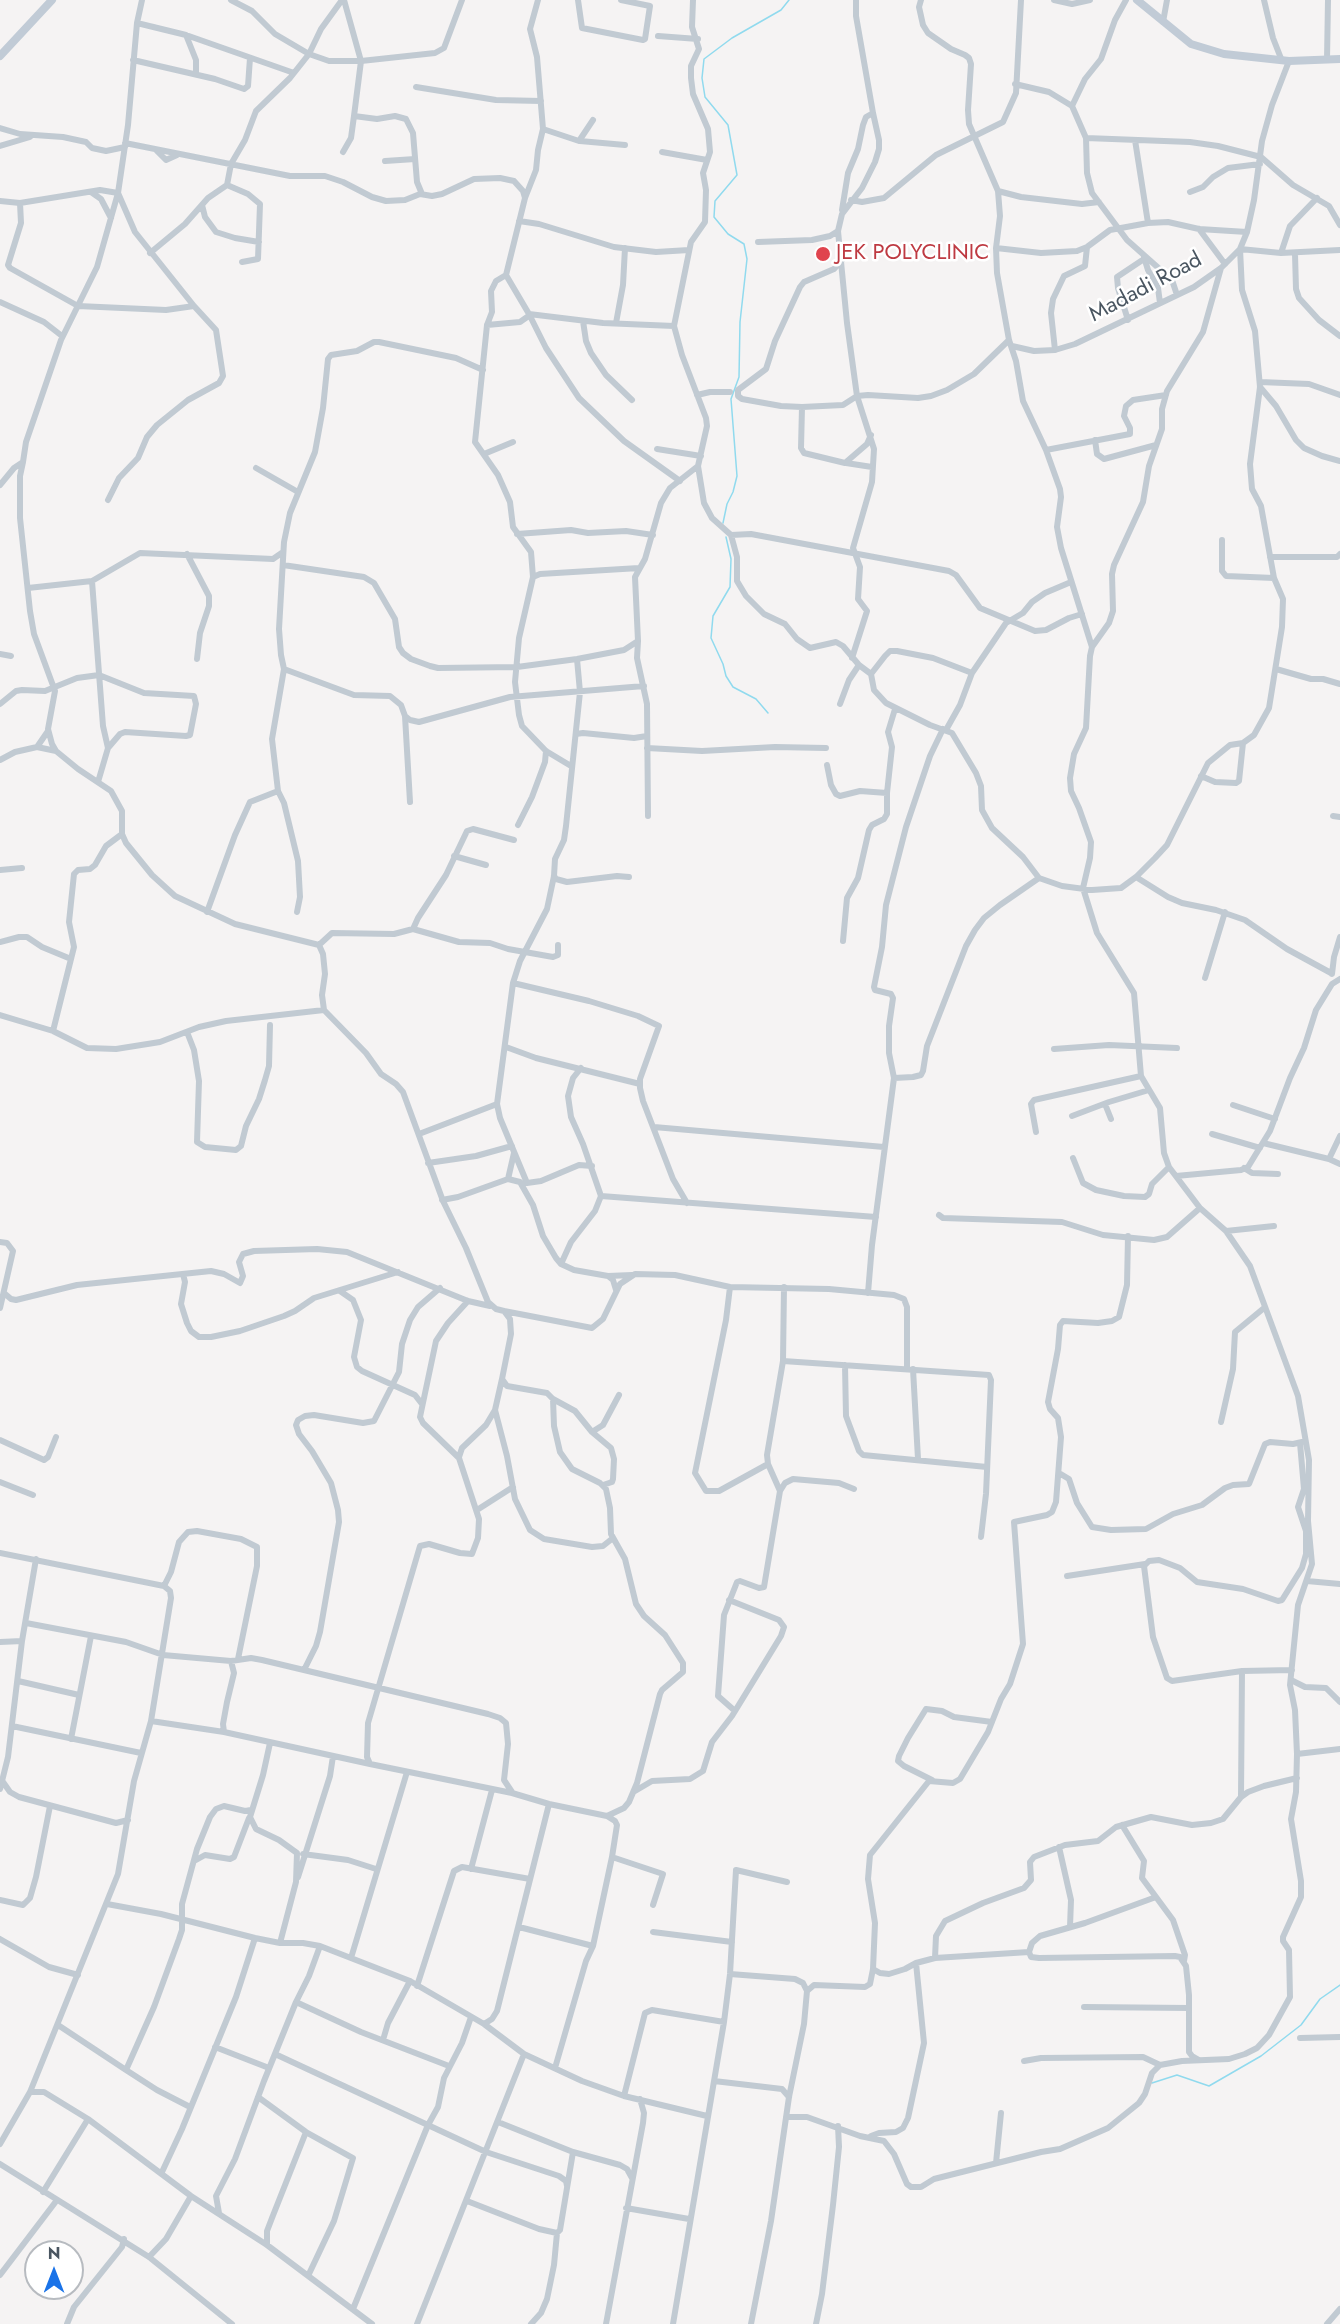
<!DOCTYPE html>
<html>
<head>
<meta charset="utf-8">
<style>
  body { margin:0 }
  #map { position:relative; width:1340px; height:2324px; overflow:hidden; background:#f5f3f3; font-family:Jost,sans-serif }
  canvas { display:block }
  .north { position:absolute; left:24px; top:2240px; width:60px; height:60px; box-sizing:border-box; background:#fff; border:2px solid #b7bbc0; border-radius:50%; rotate:0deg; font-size:16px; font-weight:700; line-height:24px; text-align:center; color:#4a5661 }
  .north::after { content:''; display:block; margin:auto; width:21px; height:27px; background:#1a73e8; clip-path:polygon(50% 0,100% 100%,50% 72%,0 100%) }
</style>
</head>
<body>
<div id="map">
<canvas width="1340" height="2324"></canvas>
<div class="north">N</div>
</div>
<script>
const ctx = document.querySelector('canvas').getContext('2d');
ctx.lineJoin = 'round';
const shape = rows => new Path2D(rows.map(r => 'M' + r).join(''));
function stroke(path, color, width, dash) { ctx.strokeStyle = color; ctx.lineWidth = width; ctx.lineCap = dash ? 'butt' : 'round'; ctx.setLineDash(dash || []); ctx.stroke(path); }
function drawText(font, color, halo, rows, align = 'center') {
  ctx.font = font + ' Jost,sans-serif'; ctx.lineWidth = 5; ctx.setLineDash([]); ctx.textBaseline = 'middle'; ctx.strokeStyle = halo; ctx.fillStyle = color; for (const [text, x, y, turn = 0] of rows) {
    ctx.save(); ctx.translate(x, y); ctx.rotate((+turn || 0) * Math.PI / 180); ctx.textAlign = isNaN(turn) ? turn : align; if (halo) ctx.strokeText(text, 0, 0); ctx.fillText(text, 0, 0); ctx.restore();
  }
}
stroke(shape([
  [723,523,727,504,733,492,737,476,731,399,739,377,740,322,747,259,744,244,728,234,714,217,715,201,737,175,728,125,705,97,702,78,704,59,732,38,781,10,789,0],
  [726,537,731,559,730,587,713,616,711,638,723,664,726,676,733,687,756,699,768,713],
  [1152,2083,1177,2075,1209,2086,1261,2056,1301,2025,1320,1999,1340,1985]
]), '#90daee', 1.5);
stroke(shape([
  [231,0,252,11,275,34,309,54,329,61,361,61,344,0],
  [578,0,582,28,643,40,645,39,650,6,621,0],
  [921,0,919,7,923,25,928,33,951,49,965,55,969,58,971,64,968,110,969,124,998,191,1000,216,996,248,997,273,1009,340,1016,361,1023,401,1046,450,1060,489,1061,497,1057,527,1061,548,1092,647],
  [1054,0,1072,4,1090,0],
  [1264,0,1273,38,1282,61],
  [1163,22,1167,0],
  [137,23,186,35,294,73],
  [186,35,196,60,196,74],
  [658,36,698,39],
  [133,60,215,79,244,89,248,86,250,58],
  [1327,60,1328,0],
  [1015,84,1049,92,1072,106,1086,138,1087,173,1092,193,1127,240,1172,280,1177,295],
  [416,87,496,100,541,101],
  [1072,106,1085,79,1101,59,1115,20,1126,0],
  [0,128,20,134,63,137,86,142,92,148,106,151,125,147],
  [543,129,579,141,593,120],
  [1086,138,1190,142,1218,146,1261,157,1293,185,1329,206,1340,225],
  [1135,140,1148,223],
  [580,141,625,145],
  [125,143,290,176,325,176,343,182,372,197,386,201,405,200,420,194,432,196,442,194,474,179,500,178,514,181,523,191,525,198,506,275,529,314,603,323,674,326,682,355,706,418,707,426,698,466,704,503,712,518,731,535,737,557,737,581,746,596,764,614,785,624,797,639,810,648,836,642,843,646,859,665,871,674,874,690,886,703,930,725,952,733,976,773,981,786,982,810,992,828,1023,857,1039,878,1062,886,1092,890,1121,888,1136,877,1155,858,1167,845,1208,763,1230,745,1243,743,1254,735,1269,708,1282,627,1283,599,1274,578,1261,506,1252,489,1250,464,1260,387,1255,331,1242,290,1240,249,1281,253,1340,250],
  [0,146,30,137],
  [157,151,166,160,177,155],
  [343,152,351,138,354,116],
  [662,152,707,160],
  [385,161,415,159],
  [998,191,1021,197,1082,204,1099,202],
  [91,192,101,199,111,218],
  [1190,192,1203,187,1213,177,1228,168,1260,164],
  [422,194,417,182,413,133,406,119,395,116,377,119,354,116,361,61,435,53,444,48,462,0],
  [525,198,536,170,538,150,543,129,537,57,530,29,538,0],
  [851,200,862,202,884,198,936,155,1003,122,1016,93,1021,0],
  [0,201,20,203,100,190,118,193,128,125,137,23,142,0],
  [20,203,21,223,8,265,10,268,78,306,166,310,194,306],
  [202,205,205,217,216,232,235,238,259,242],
  [842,210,848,173,858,149,863,125,866,117,873,113],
  [519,221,539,224,614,247,656,252,689,250],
  [1199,229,1225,264],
  [758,242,812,240,830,236,838,231],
  [996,248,1041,253,1077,251,1087,247,1110,230,1148,223,1168,222,1199,229,1247,232],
  [150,253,185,224,208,198,227,185],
  [1281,253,1290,226,1317,198],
  [1295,254,1296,289,1299,298,1319,320,1340,336],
  [1144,257,1148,270,1158,288,1160,303],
  [842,260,834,269,804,282,800,287,775,341,766,369,738,390,738,396,742,399,781,406,802,407,843,405,857,396,868,395,918,398,931,396,947,390,974,374,1009,340],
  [242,262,258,259,260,204,248,194,227,185,231,164,245,140,256,111,290,78,309,54,321,29,342,0],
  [506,275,496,281,491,291,492,312,487,325,475,442,498,475,510,502,513,527,531,552,533,577,519,638,515,682,519,715,522,726,546,751,571,766],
  [0,302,44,322,62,336],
  [529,314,546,348,579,398,624,441,680,481],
  [1128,320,1118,288,1117,277,1144,259],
  [583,321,586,341,591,353,606,375,632,400],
  [616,323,623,285,625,248],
  [487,325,520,322,530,315],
  [674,326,691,242,705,222,706,190,703,173,710,152,708,129,693,94,691,78,691,66,699,49,692,27,693,0],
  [1012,346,1034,351,1055,350,1075,344,1194,287,1221,268,1240,249,1247,232,1254,200,1262,141,1272,105,1289,61],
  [1055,350,1051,313,1053,299,1064,276,1085,266,1087,247],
  [1260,382,1309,384,1340,395],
  [1260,387,1276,406,1296,440,1304,448,1322,456,1340,461],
  [697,395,710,392,730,392],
  [802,407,801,448,804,453,845,463,867,444,871,435],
  [1095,440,1097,454,1104,459,1156,445],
  [657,449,701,456],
  [1046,450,1130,434,1130,428,1124,416,1126,406,1133,400,1166,395],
  [484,454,513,442],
  [23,462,20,476,20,518,30,611,34,634,55,691,48,729,52,744,56,751,78,769,111,791,122,811,122,834,126,843,152,875,175,896,235,924,319,945,323,954,325,974,322,995,324,1010,366,1053,381,1074,396,1084,403,1092,443,1201,466,1248,488,1302,496,1309,504,1311,510,1319,511,1334,502,1379,507,1386,547,1393,553,1399,575,1411,592,1432,611,1448,614,1459,613,1479,612,1482,603,1485],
  [846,463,872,467],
  [256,468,298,492],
  [0,485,14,468,23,462,26,442,61,340,97,267,118,193],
  [108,500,119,478,138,458,147,437,157,425,188,400,219,383,223,376,216,330,194,306,135,232,118,193],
  [517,534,571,530,588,533,626,531,653,535],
  [731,535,751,534,949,571,956,575,980,608,1035,631,1046,630,1069,618,1082,614],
  [1222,540,1222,571,1226,576,1274,578],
  [187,554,209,596,209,606,200,633,197,659],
  [1270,557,1337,557,1340,554],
  [283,565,364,577,374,583,395,619,399,647,403,653,411,659,430,666,438,668,517,667,577,659,624,650,638,641,635,577,645,559,661,503,670,488,698,466],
  [533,577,540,574,639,568],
  [92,581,103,726,108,748],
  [28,588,92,581,140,553,273,559,283,552],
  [638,641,637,658,647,704,648,816],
  [0,654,11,656],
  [852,658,867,611,858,599,860,567,853,548,872,482,874,449,857,396,847,323,838,231,842,214,862,188,875,162,879,149,879,140,873,113,856,16,856,0],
  [284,669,354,695,390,696,401,705,405,716,410,720,419,722,510,697,644,686],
  [1276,669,1311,679,1323,679,1340,684],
  [871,674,885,656,890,651,897,651,933,658,972,673],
  [0,704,16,691,22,690,45,691,77,678,99,675,144,693,194,696,196,704,190,735,186,736,125,732,120,734,108,748,98,782],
  [840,704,849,680,859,665],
  [405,716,410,802],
  [946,730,960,705,972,673,1006,623,1023,613,1032,602,1045,593,1071,582],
  [576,734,583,733,634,738,647,736],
  [37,747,56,751],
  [647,748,702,751,775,747,826,748],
  [0,760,15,752,37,747,48,731],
  [827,765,831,785,836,794,840,796,860,791,887,793],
  [1201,776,1215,782,1236,783,1239,781,1243,743],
  [278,791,284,803,298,861,300,897,297,912],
  [1333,816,1340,817],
  [518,825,532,797,545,762,546,751],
  [454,856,486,865],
  [0,870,22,868],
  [554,876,556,879,567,882,617,876,629,877],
  [1136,877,1168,897,1182,903,1216,910,1245,920,1287,949,1331,973],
  [207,912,235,835,250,802,278,791,272,739,284,669,281,655,279,629,284,542,290,513,315,452,323,408,328,359,331,355,357,351,374,342,379,342,456,358,483,370],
  [413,929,418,918,446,875,467,831,473,829,514,840],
  [843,941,847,898,858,878,869,830,872,825,884,819,887,814,887,793,892,747,888,732,895,709],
  [0,942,19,937,27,937,42,947,71,959],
  [319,945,332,933,394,934,413,929,459,942,490,943,508,949,553,957,558,955,558,945],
  [1332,974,1334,957,1340,937],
  [1205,978,1225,912],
  [513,983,589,1001,638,1016,659,1026,640,1079,640,1088,643,1101,673,1179,687,1203],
  [0,1015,53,1031,87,1048,116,1049,160,1042,199,1027,226,1021,324,1010],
  [53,1031,74,947,69,922,74,874,78,870,90,869,95,865,106,846,122,834],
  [187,1032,194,1050,199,1081,197,1142,205,1147,236,1150,241,1146,246,1126,259,1099,265,1080,269,1066,270,1025],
  [506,1047,536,1058,640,1084],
  [1054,1049,1109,1045,1177,1048],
  [581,1068,573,1078,568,1096,571,1117,583,1144,601,1196,876,1217],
  [894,1078,889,1053,889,1026,893,998,891,994,875,990,874,987,882,947,886,905,906,827,930,756,943,729],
  [497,1104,500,1118,527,1183,541,1181,579,1165,592,1166],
  [1105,1104,1111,1119],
  [1233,1105,1275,1119],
  [1072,1116,1109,1102,1149,1090],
  [654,1127,884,1147],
  [1036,1132,1031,1104,1034,1100,1141,1076],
  [419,1134,497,1104,513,983,520,961,547,909,554,876,555,859,564,840,566,826,580,692,577,659],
  [1212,1134,1260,1148],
  [1263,1143,1329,1159,1340,1164],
  [1073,1158,1083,1183,1096,1190,1124,1196,1145,1197,1149,1194,1152,1184,1169,1167],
  [1329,1159,1340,1136],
  [428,1163,476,1156,512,1146],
  [1244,1168,1252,1173,1278,1174],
  [1176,1176,1241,1170,1248,1167,1270,1131,1290,1078,1304,1048,1316,1010,1332,984,1340,979],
  [508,1179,514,1153],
  [442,1200,458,1197,508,1179,520,1182,533,1205,543,1236,556,1258,561,1264,574,1270,608,1276,613,1280,616,1290],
  [939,1215,943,1218,1062,1222,1103,1235,1154,1240,1167,1237,1200,1208],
  [1226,1231,1274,1226],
  [0,1242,7,1243,13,1251,0,1308],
  [561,1264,571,1242,595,1211,601,1196],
  [183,1274,185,1282,181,1304,187,1323,191,1331,199,1337,211,1337,240,1331,284,1316,295,1311,314,1298,398,1272],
  [608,1276,632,1275],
  [730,1287,726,1320,695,1473,706,1491,719,1491,768,1464],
  [340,1291,353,1300,361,1320,354,1357,357,1367,362,1371,415,1395,422,1404],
  [4,1293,11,1299,16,1300,77,1285,211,1271,224,1274,240,1283,243,1276,239,1262,243,1254,254,1251,317,1249,347,1252,468,1301,490,1306],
  [868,1293,872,1245,894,1078,913,1077,921,1075,923,1071,927,1046,966,946,975,930,984,918,1000,905,1039,878],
  [504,1311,592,1328,603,1319,620,1284,635,1274,675,1275,730,1287,829,1289,894,1295,904,1299,907,1307,907,1368],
  [783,1361,989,1375,991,1380,986,1494,981,1537],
  [845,1365,846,1416,859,1451,863,1455,987,1467],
  [913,1369,918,1459],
  [553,1399,554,1426,560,1452,572,1469,600,1483,606,1489,610,1508,611,1534,625,1559,636,1604,644,1616,665,1635,683,1663,683,1672,662,1690,660,1694,637,1783,629,1802,624,1808,607,1816],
  [495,1410,507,1456,515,1499,530,1530,544,1539,592,1547,603,1546,613,1538],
  [1221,1422,1233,1369,1235,1332,1264,1308],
  [592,1432,603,1425,619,1395],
  [0,1440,44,1460,48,1457,56,1437],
  [459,1457,462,1448,486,1425,495,1410,502,1379],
  [1059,1473,1069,1479,1077,1503,1092,1527,1111,1530,1146,1529,1173,1514,1202,1505,1225,1488,1233,1485,1249,1484,1265,1444,1270,1442,1293,1444,1302,1442],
  [0,1482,33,1495],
  [780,1491,768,1464,767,1455,783,1361,784,1287],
  [477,1510,513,1487],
  [0,1553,164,1586,170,1591,171,1598,151,1721,134,1781,118,1874,30,2092],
  [1067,1576,1145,1564],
  [1307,1581,1340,1584],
  [164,1586,171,1572,179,1542,188,1532,197,1531,241,1539,257,1547,257,1566,238,1659],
  [26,1623,126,1642,163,1655,231,1661,251,1658,262,1660,488,1714,500,1718,506,1723,508,1744,504,1780,512,1792],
  [0,1642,22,1641],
  [304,1670,316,1646,320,1632,339,1522,338,1510,331,1483,312,1451,299,1434,296,1425,298,1420,305,1416,314,1415,363,1423,374,1421,399,1372,402,1344,410,1320,418,1307,440,1288],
  [1292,1670,1242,1671,1172,1681,1167,1678,1153,1637,1144,1566,1149,1561,1159,1560,1180,1568,1197,1582,1243,1589,1278,1601,1282,1600,1302,1568,1306,1554,1306,1531,1298,1507,1304,1489,1300,1443],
  [1291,1680,1305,1687,1326,1688,1340,1702],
  [18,1681,79,1695],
  [735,1711,718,1696,724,1615,737,1582,740,1581,759,1588,764,1587,780,1491,785,1483,793,1479,839,1483,854,1489],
  [151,1721,224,1732,370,1764,512,1793,549,1804,607,1816,615,1821,617,1825,612,1857,593,1946,586,1961,555,2068],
  [12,1726,141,1753],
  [224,1732,223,1724,227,1702,234,1673,231,1661],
  [71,1739,91,1636],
  [270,1743,263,1775,250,1817,256,1829,279,1840,297,1853,296,1882,280,1943],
  [1297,1754,1340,1749],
  [370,1764,367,1757,368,1723,420,1546,429,1544,460,1553,472,1554,478,1538,479,1519,459,1458,423,1423,420,1417,436,1341,448,1323,468,1301],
  [932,1780,904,1766,898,1761,899,1756,908,1738,926,1709,942,1711,954,1717,992,1722],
  [3,1782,10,1792,19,1797,116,1823,128,1820],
  [0,1789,8,1757,22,1641,36,1559],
  [635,1791,652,1781,690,1779,703,1771,712,1742,732,1716,781,1636,784,1627,779,1620,729,1600],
  [1241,1797,1242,1671],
  [1122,1825,1144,1861,1142,1878,1173,1920,1185,1955,1184,1961],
  [1059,1847,1071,1900,1070,1927],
  [303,1854,348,1860,376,1869],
  [612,1857,663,1874,653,1905],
  [196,1860,205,1855,230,1859,234,1857,249,1818],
  [471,1869,492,1790],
  [298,1877,330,1776,333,1756],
  [0,1900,23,1905,30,1898,36,1877,50,1806],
  [107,1904,161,1914,255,1938,280,1943,303,1943,320,1946,410,1981,484,2024,524,2054,582,2081,624,2096,707,2116],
  [519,1927,593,1946],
  [653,1932,732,1942],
  [0,1939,49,1967,78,1975],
  [1029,1952,1032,1943,1040,1936,1085,1923,1156,1897],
  [351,1958,407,1772],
  [935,1958,936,1936,945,1921,983,1903,1024,1888,1031,1880,1030,1862,1034,1857,1065,1845,1098,1841,1116,1827,1151,1817,1192,1825,1211,1823,1223,1819,1241,1797,1248,1792,1264,1786,1297,1778],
  [873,1969,880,1973,889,1974,905,1969,916,1963,935,1958,1029,1952,1031,1957,1039,1958,1175,1956,1180,1957,1186,1966,1189,1995,1189,2052,1192,2056,1199,2060],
  [730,1974,795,1979,803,1983,807,1991,804,2024,789,2097,771,2221,751,2324],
  [417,1986,454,1871,462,1867,530,1879],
  [807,1991,814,1985,865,1987,870,1984,873,1969,875,1923,868,1879,870,1855,929,1781,953,1783,960,1779,988,1732,1001,1699,1010,1684,1023,1644,1014,1522,1047,1515,1052,1512,1056,1502,1061,1437,1058,1418,1050,1409,1048,1402,1058,1349,1060,1325,1063,1321,1098,1323,1112,1321,1119,1317,1127,1285,1128,1236],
  [296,2002,361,2032,449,2066],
  [1084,2007,1189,2008],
  [484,2024,492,2019,497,2011,549,1804],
  [58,2025,126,2070],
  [1300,2038,1340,2037],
  [383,2040,388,2023,410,1981],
  [215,2047,269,2068],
  [275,2054,486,2152,559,2176,566,2181,567,2186],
  [1024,2061,1041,2058,1143,2057,1160,2065],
  [714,2081,782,2089,789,2097],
  [624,2096,645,2013,652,2010,724,2022],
  [258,2097,306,2132,353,2158,334,2221,308,2276],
  [190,2107,157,2090,126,2070,154,2007,179,1939,182,1930,182,1904,197,1849,210,1817,216,1809,224,1806,245,1811,251,1810],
  [786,2117,807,2117,860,2136,884,2141,894,2154,907,2184,911,2187,921,2187,934,2179,1041,2152,1060,2149,1108,2128,1139,2103,1145,2094,1152,2073,1160,2065,1182,2061,1229,2059,1245,2054,1257,2048,1269,2035,1290,1997,1289,1950,1283,1941,1283,1937,1301,1897,1301,1881,1291,1819,1296,1792,1297,1754,1295,1710,1290,1685,1298,1605,1312,1564,1308,1521,1309,1460,1298,1396,1250,1266,1226,1231,1200,1208,1169,1167,1164,1153,1160,1108,1141,1076,1134,993,1097,933,1083,888,1090,858,1091,842,1079,808,1071,791,1070,778,1074,754,1086,728,1090,656,1092,647,1109,623,1113,611,1112,574,1114,565,1143,502,1149,466,1162,429,1162,409,1167,391,1203,332,1221,268],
  [498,2122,573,2152,620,2165,627,2169,632,2178],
  [871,2136,879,2133,896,2132,903,2128,908,2118,924,2043,916,1963],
  [0,2144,30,2092,44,2092,88,2119,191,2196,267,2245,372,2324],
  [996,2163,1001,2113],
  [0,2164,149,2257,232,2324],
  [162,2172,182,2129,236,1997,255,1938],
  [43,2192,88,2119],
  [467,2201,539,2229,557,2233,560,2230,573,2152],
  [626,2208,689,2219],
  [219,2213,216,2196,235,2159,264,2081,296,2002,309,1976,320,1946],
  [267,2245,267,2231,272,2218,306,2132],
  [149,2257,166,2239,191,2196],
  [0,2275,57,2200],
  [353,2309,428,2125,438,2107,444,2078,462,2043,471,2017],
  [67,2324,74,2307,122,2247,124,2239],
  [417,2324,524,2054],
  [531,2324,541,2313,547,2299,554,2265,557,2233],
  [606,2324,643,2123,644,2113,640,2099],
  [673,2324,724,2022,730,1974,736,1870,787,1882],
  [816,2324,822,2294,833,2205,839,2147,838,2126],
  [1327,2324,1340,2309]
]), '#c1cad2', 6);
stroke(shape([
  [1137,0,1191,44,1224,54,1289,61,1340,59],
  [0,56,52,0]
]), '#c1cbd6', 8);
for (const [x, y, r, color] of [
  [823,254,8,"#e0444e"]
]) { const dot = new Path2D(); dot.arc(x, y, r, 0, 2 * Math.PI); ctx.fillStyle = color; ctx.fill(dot); stroke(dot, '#fff', 2); }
drawText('22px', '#be3a42', '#fff', [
  ["JEK POLYCLINIC",836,254]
], 'left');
drawText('22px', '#4a5661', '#fff', [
  ["Madadi Road",1146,288,-28]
]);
</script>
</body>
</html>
